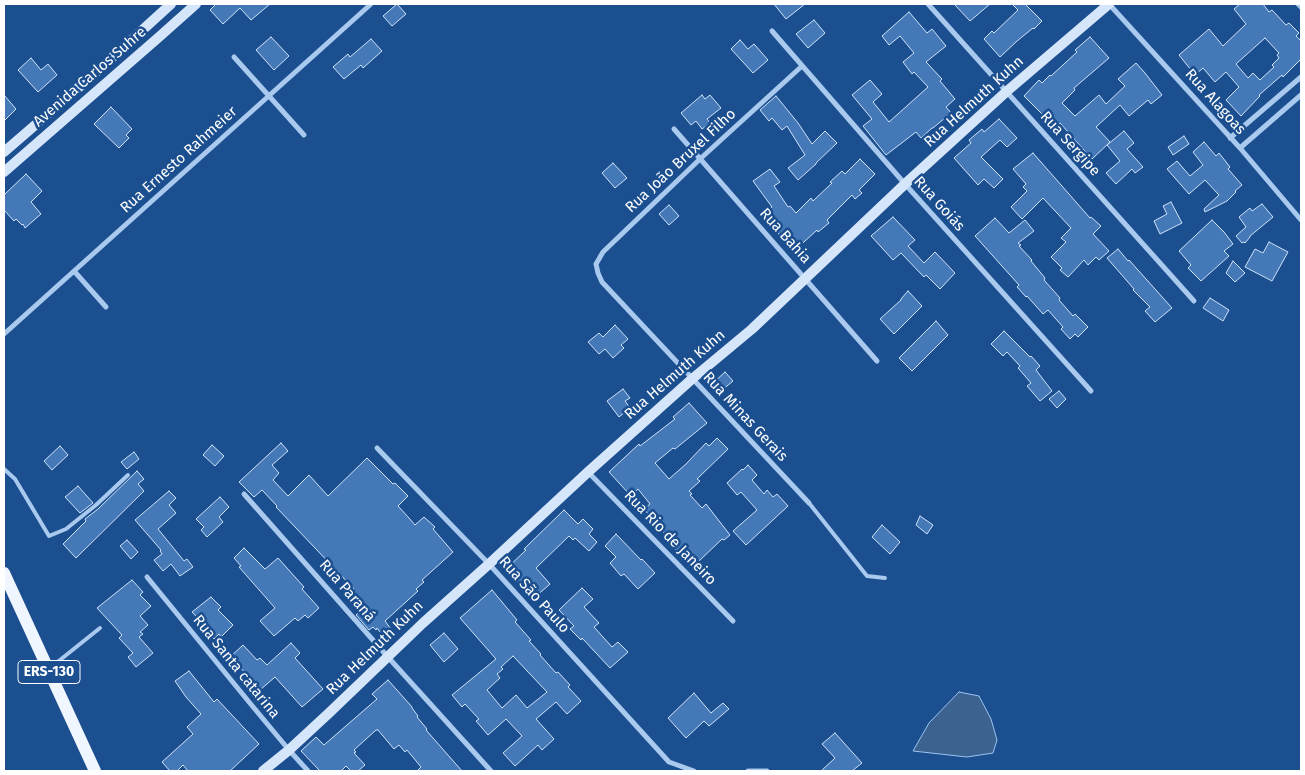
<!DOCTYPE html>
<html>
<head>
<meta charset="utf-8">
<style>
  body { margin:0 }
  #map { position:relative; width:1305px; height:775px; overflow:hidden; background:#1b4f8f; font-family:"Fira Sans",sans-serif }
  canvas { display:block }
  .frame { position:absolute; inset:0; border:5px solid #fff; pointer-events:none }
</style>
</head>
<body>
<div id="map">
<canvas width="1305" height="775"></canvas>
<div class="frame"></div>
</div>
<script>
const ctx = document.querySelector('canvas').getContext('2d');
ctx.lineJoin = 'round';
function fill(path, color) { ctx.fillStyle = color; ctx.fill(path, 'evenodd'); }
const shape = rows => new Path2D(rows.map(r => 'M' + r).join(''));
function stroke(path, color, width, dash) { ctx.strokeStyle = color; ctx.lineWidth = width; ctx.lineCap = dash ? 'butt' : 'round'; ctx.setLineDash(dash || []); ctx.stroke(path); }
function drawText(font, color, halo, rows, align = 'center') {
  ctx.font = font + ' "Fira Sans",sans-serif'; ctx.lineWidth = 5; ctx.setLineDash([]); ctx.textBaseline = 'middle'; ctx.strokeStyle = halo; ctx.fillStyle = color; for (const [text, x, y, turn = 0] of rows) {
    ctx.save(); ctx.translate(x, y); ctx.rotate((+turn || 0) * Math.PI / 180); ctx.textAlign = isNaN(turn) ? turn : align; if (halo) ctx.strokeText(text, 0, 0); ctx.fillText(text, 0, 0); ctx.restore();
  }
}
const water = shape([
  [959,692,979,696,991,719,997,740,993,753,967,757,913,751,929,723,959,692]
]);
fill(water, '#3c6290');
stroke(water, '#9cc4f0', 1);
const building = shape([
  [216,4,270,4,251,20,240,8,223,24,210,10,216,4],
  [397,4,406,14,392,26,383,16,397,4],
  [774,4,805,4,786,19,774,4],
  [954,4,990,4,970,21,954,4],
  [1012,4,1025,4,1042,21,1034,29,1033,28,1017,41,1000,57,984,39,992,31,994,33,1018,10,1012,4],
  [1240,4,1263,4,1269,12,1272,10,1286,25,1289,23,1299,33,1296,36,1301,41,1301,59,1283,77,1282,75,1259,95,1260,96,1241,116,1226,100,1239,87,1226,72,1215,82,1203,68,1195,75,1179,55,1209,29,1223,46,1246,24,1234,9,1240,4],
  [1265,38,1279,53,1277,55,1279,58,1272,65,1274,67,1260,80,1253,73,1248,78,1236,64,1265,38],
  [909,12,927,33,932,29,946,46,926,62,942,79,940,81,955,99,946,107,951,113,933,128,932,128,921,138,916,132,886,155,863,126,872,119,852,95,870,80,882,94,873,102,889,122,928,87,914,72,912,74,903,62,914,53,900,36,889,45,882,36,909,12],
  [814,20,825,33,808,48,796,34,814,20],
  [271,37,289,56,274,70,256,50,271,37],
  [1090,37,1109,58,1074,88,1075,90,1062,103,1075,116,1099,95,1106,104,1125,86,1118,79,1136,63,1145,73,1162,95,1151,104,1148,100,1129,116,1120,105,1096,127,1110,142,1092,159,1060,123,1056,128,1024,96,1039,80,1042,83,1050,75,1051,76,1077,52,1075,50,1090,37],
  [371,39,382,51,363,68,361,65,344,79,333,67,348,54,350,57,371,39],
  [740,40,748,49,754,44,768,60,753,73,731,49,740,40],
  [31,58,41,70,48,64,57,75,38,92,18,70,31,58],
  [4,95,16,109,4,121,4,95],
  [702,95,705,99,710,95,721,108,707,119,710,123,702,129,696,121,691,125,681,113,702,95],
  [776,96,798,123,812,144,825,131,837,143,816,163,816,164,798,180,788,168,805,155,787,126,782,130,772,118,769,121,760,110,776,96],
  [111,107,132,129,126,135,129,138,119,148,94,124,111,107],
  [999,119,1017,138,1007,147,1000,140,981,157,1003,179,994,188,984,179,978,185,954,158,971,143,969,140,982,129,984,132,999,119],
  [1124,131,1134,143,1127,149,1143,167,1135,173,1132,169,1116,184,1106,173,1120,161,1107,145,1124,131],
  [1184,136,1189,144,1173,155,1168,147,1184,136],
  [1204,142,1216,156,1219,153,1230,167,1228,169,1242,185,1235,191,1236,192,1227,201,1205,212,1204,209,1219,195,1205,180,1189,194,1167,169,1177,161,1190,176,1203,165,1193,152,1204,142],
  [1033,153,1090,218,1091,217,1101,226,1093,234,1109,251,1099,260,1096,257,1088,265,1084,260,1068,277,1060,270,1062,268,1051,257,1066,242,1061,238,1071,228,1043,198,1022,219,1011,207,1027,191,1023,187,1026,184,1013,169,1033,153],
  [860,159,875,174,859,190,862,193,855,199,852,195,827,220,829,223,818,232,817,230,793,252,770,223,773,221,767,214,770,212,769,210,772,207,753,181,770,169,780,182,774,186,788,207,790,206,796,213,811,198,813,201,832,183,830,182,842,171,845,174,860,159],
  [613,163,627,178,615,188,602,173,613,163],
  [26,174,42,191,31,202,41,214,25,228,23,224,22,225,16,219,14,221,4,210,4,195,26,174],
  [1171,202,1182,223,1160,234,1154,221,1167,214,1163,206,1171,202],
  [1262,204,1273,217,1250,236,1250,237,1245,243,1244,242,1242,243,1236,236,1246,227,1239,217,1250,208,1252,211,1262,204],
  [669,205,679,216,669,225,659,214,669,205],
  [893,217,915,240,908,246,924,263,935,252,955,273,940,289,926,275,924,277,901,253,893,260,871,236,893,217],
  [995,218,1009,233,1025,220,1034,231,1018,243,1021,245,1019,246,1032,260,1031,261,1045,278,1044,280,1060,298,1059,300,1073,316,1075,314,1088,327,1078,337,1075,334,1070,339,1061,329,1063,327,1048,310,1043,314,1027,296,1026,297,1017,287,1019,285,975,236,995,218],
  [1212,220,1224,232,1233,244,1224,251,1229,256,1201,281,1188,268,1191,265,1179,251,1212,220],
  [1269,242,1288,252,1272,281,1245,267,1255,249,1263,253,1269,242],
  [1118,249,1128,261,1129,260,1172,308,1155,322,1145,311,1150,307,1133,290,1134,289,1107,258,1118,249],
  [1233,261,1245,273,1235,282,1226,273,1233,261],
  [908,291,922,306,894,334,880,319,901,300,901,299,908,291],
  [1210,298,1229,310,1223,321,1203,308,1210,298],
  [936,321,948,335,912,371,899,358,936,321],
  [615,325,628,339,621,345,624,348,613,358,605,349,599,354,588,342,599,333,603,337,615,325],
  [1004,331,1030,357,1031,356,1040,366,1036,370,1052,391,1040,401,1027,386,1031,383,1018,368,1020,366,1007,352,1003,356,991,344,1004,331],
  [725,372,733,381,721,391,713,383,725,372],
  [623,389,630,398,625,401,630,408,619,417,607,401,623,389],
  [1059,391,1066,399,1057,408,1049,399,1059,391],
  [689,403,707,423,675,449,673,448,655,463,669,479,686,464,706,443,709,446,717,438,728,449,697,479,700,481,689,491,692,494,690,495,702,508,706,504,730,535,724,540,722,539,698,562,684,548,679,553,669,542,671,541,644,509,650,504,638,489,631,496,609,472,639,444,640,446,675,419,673,417,689,403],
  [281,443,288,451,272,465,279,473,273,480,288,496,309,475,328,496,367,458,393,484,395,483,408,496,398,506,409,518,415,525,424,517,435,527,433,529,453,552,422,580,424,582,416,589,418,591,385,621,391,629,383,636,377,628,376,630,373,627,369,630,356,615,359,612,345,596,354,589,276,507,277,506,262,490,254,497,239,482,281,443],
  [212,445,224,456,215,466,203,455,212,445],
  [60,446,68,455,52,470,44,461,60,446],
  [134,452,139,459,127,469,121,462,134,452],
  [748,465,757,475,752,480,764,494,767,490,773,497,777,494,788,506,746,545,733,531,757,510,741,492,737,495,727,483,742,469,743,470,748,465],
  [137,471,144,479,138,484,144,491,76,558,63,544,86,521,85,519,98,509,137,471],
  [78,486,93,503,80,513,65,497,78,486],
  [169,491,176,498,169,505,176,513,158,529,184,561,187,559,193,567,180,576,171,564,163,571,154,560,162,554,160,551,161,550,135,520,169,491],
  [220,497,229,507,219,517,223,522,207,537,201,530,204,527,196,519,220,497],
  [564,510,578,524,583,519,593,529,589,534,597,542,589,551,575,538,573,540,569,536,536,568,550,584,533,599,506,569,526,550,524,549,564,510],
  [920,516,933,525,927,534,916,525,920,516],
  [882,525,900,542,890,554,872,537,882,525],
  [616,534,641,560,642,559,655,573,638,589,624,574,621,576,610,563,616,557,605,546,616,534],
  [127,540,138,552,131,559,120,546,127,540],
  [244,548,265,569,278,558,304,587,302,589,319,608,308,618,305,615,298,621,295,618,274,636,260,621,275,608,239,567,241,566,234,558,244,548],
  [132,580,143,592,140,595,151,606,140,616,148,625,140,632,143,634,139,637,153,653,136,667,128,657,133,653,119,638,122,635,97,608,132,580],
  [582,588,593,599,584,607,599,623,594,627,612,647,618,642,628,652,610,668,582,638,581,640,570,629,574,626,559,610,582,588],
  [492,590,517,620,515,622,531,640,529,641,541,654,540,655,556,673,558,672,570,685,568,687,581,701,567,714,556,702,536,719,554,739,542,750,538,745,515,766,503,753,522,736,506,719,488,735,476,721,479,719,465,704,462,707,452,695,496,659,460,618,492,590],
  [513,656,547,692,527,708,516,695,502,708,487,690,500,678,497,674,503,669,501,667,513,656],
  [211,597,221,607,218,610,233,625,221,637,219,634,214,639,204,628,205,626,192,612,211,597],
  [444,633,458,649,444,662,430,645,444,633],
  [291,643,300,653,295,658,323,689,302,707,275,677,253,696,245,686,252,680,230,657,243,645,257,660,260,658,267,665,291,643],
  [189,671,214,702,217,699,259,744,230,771,188,771,183,765,177,771,170,771,162,762,193,734,187,727,201,714,186,697,175,681,189,671],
  [388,680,412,707,412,708,418,716,417,717,427,729,426,730,462,771,417,771,421,767,407,750,405,752,399,745,394,749,378,730,376,730,354,750,356,752,354,753,365,765,358,771,351,771,346,766,341,771,320,771,301,751,316,737,324,745,377,699,372,694,388,680],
  [694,693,711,713,723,703,729,709,709,726,704,721,686,738,668,718,694,693],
  [835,733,862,763,852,771,821,771,835,758,822,744,835,733]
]);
fill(building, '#4478b7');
stroke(building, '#cfe3fa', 1);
stroke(shape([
  [4,469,15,479,49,536,66,529,96,505,128,475],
  [809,503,867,576,885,578],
  [50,668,100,628]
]), '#a9c9ee', 4);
stroke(shape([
  [928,4,1194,301],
  [1109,4,1240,148,1301,220],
  [1298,4,1301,7],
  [772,31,905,184,1091,391],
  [234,57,304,135],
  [802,66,700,159,603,252,596,264,598,273,602,282,809,503],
  [674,129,877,361],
  [1230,138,1301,77],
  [1240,148,1301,95],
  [74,271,106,307],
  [4,334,371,4],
  [377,448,489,564,669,762,694,771],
  [588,472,733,621],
  [244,494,387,656,491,771],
  [147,577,249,702,289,750,308,771],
  [748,771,767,771]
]), '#a9c9ee', 5);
stroke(shape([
  [4,152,93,75,171,4],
  [4,172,159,37,196,4],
  [263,771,289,750,329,713,423,623,489,564,588,472,692,379,752,329,905,184,1006,92,1109,4]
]), '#d6e6fa', 10);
stroke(shape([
  [4,573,95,771]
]), '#f0f6ff', 12);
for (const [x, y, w] of [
  [49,672,62]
]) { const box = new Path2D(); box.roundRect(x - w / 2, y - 11.5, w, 23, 4); ctx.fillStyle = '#1b4f8f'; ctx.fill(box); stroke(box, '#fff', 1); }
drawText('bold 14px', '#fff', null, [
  ["ERS-130",49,672]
]);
drawText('15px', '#fff', '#1b4f8f', [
  ["Avenida Carlos Suhre",90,77,-41],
  ["Rua Helmuth Kuhn",974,102,-42],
  ["Rua Alagoas",1215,102,48],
  ["Rua Sergipe",1070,144,48],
  ["Rua Ernesto Rahmeier",179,160,-42],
  ["Rua João Bruxel Filho",681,161,-43],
  ["Rua Goiás",939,204,48],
  ["Rua Bahia",785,236,48],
  ["Rua Helmuth Kuhn",675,375,-41],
  ["Rua Minas Gerais",745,417,47],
  ["Rua Rio de Janeiro",670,538,46],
  ["Rua Paraná",347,591,49],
  ["Rua São Paulo",534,595,48],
  ["Rua Helmuth Kuhn",375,648,-44],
  ["Rua Santa catarina",236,667,51]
]);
</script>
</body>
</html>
